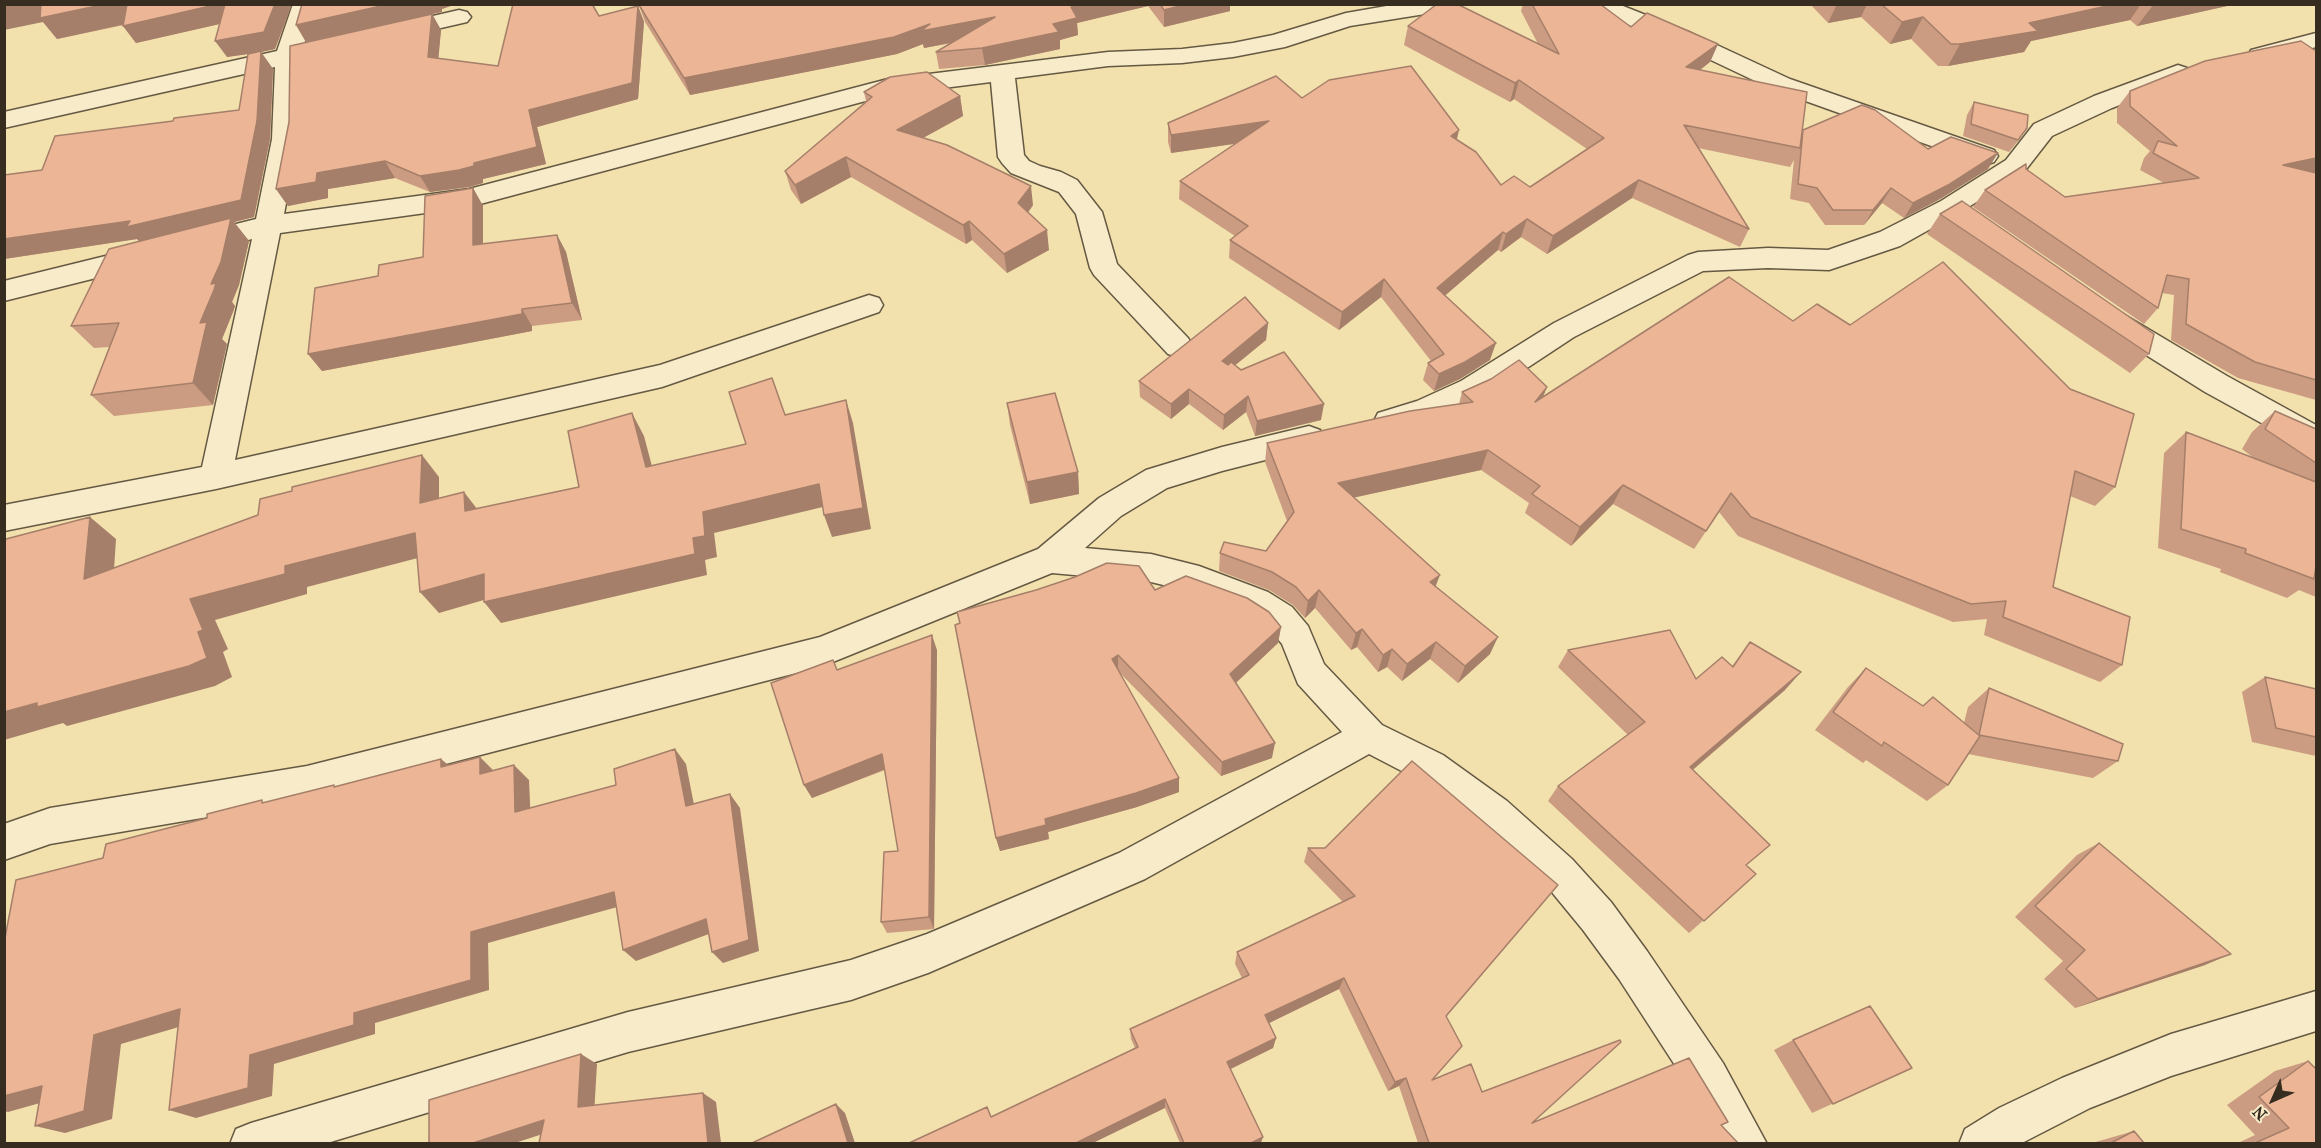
<!DOCTYPE html>
<html>
<head>
<meta charset="utf-8">
<style>
  body { margin:0 }
  #map { position:relative; width:2321px; height:1148px; overflow:hidden; background:#f2e0ad; font-family:"IM FELL French Canon",serif }
  canvas { display:block }
  .frame { position:absolute; inset:0; border:6px solid #362c20; pointer-events:none }
  .north { position:absolute; left:2243px; top:1070px; width:60px; height:60px; -webkit-text-stroke:4px #f7ebca; paint-order:stroke; rotate:225deg; font-size:16px; font-weight:700; line-height:24px; text-align:center; color:#362c20 }
  .north::after { content:''; display:block; margin:auto; width:21px; height:27px; background:#362c20; clip-path:polygon(50% 0,100% 100%,50% 72%,0 100%) }
</style>
</head>
<body>
<div id="map">
<canvas width="2321" height="1148"></canvas>
<div class="frame"></div>
<div class="north">N</div>
</div>
<script>
const ctx = document.querySelector('canvas').getContext('2d');
ctx.lineJoin = 'round';
const shape = rows => new Path2D(rows.map(r => 'M' + r).join(''));
function stroke(path, color, width, dash) { ctx.strokeStyle = color; ctx.lineWidth = width; ctx.lineCap = dash ? 'butt' : 'round'; ctx.setLineDash(dash || []); ctx.stroke(path); }
function fill(path, color) { ctx.fillStyle = color; ctx.fill(path, 'evenodd'); }
const street = shape([
  [293,4,316,4,299,61,298,139,284,214,469,189,888,79,1108,52,1182,49,1233,43,1273,35,1346,13,1398,4,1455,4,1452,9,1444,11,1350,26,1285,47,1233,57,1182,63,1108,66,1015,78,1024,155,1029,161,1040,166,1061,172,1077,180,1102,212,1117,264,1188,338,1193,346,1188,354,1178,357,1168,354,1094,275,1090,268,1076,214,1059,192,1011,173,1002,163,998,157,991,82,888,95,469,207,280,233,235,460,660,365,869,295,879,298,883,305,879,312,662,387,216,489,4,531,4,505,202,467,252,239,198,253,188,250,184,243,188,236,256,219,272,139,275,67,4,128,4,112,277,51,293,4],
  [1585,4,1618,4,1691,33,1790,79,1994,150,1998,156,1994,162,1985,165,1976,162,1772,89,1675,43,1588,9,1585,4],
  [459,10,467,12,471,17,467,22,393,39,385,37,381,32,385,27,459,10],
  [2316,33,2316,47,2260,62,2251,60,2248,55,2251,50,2316,33],
  [2178,65,2187,68,2190,73,2187,78,2112,108,2052,136,2024,172,1959,213,1900,246,1829,270,1768,268,1703,271,1574,337,1483,397,1437,418,1389,433,1378,429,1374,421,1378,413,1417,401,1461,381,1554,323,1688,255,1698,252,1768,248,1828,250,1880,232,1941,201,2006,160,2034,124,2094,96,2178,65],
  [142,247,152,250,156,257,152,264,4,301,4,281,142,247],
  [2113,311,2123,314,2227,376,2316,425,2316,451,2305,447,2205,392,2103,328,2099,321,2103,314,2113,311],
  [1309,426,1320,430,1324,438,1320,446,1222,471,1167,488,1121,516,1085,548,1151,554,1199,566,1268,592,1292,607,1308,626,1324,664,1382,725,1443,755,1507,801,1572,859,1611,902,1647,951,1723,1063,1767,1144,1722,1144,1693,1093,1619,979,1583,930,1546,885,1481,825,1417,779,1369,754,1145,879,928,973,851,1000,628,1052,324,1144,230,1144,236,1129,251,1123,628,1012,851,960,927,934,1119,853,1342,732,1298,684,1282,644,1268,627,1246,613,1217,604,1192,592,1151,582,1052,573,823,666,307,800,50,844,4,860,4,824,50,808,307,766,820,637,1038,549,1099,498,1146,470,1222,447,1309,426],
  [2316,991,2316,1031,2171,1076,2090,1108,2020,1144,1959,1144,1965,1129,1999,1108,2062,1078,2171,1034,2316,991]
]);
stroke(street, '#655943', 3);
fill(street, '#f7ebca');
fill(shape([
  [4,4,292,4,275,49,261,52,273,69,270,139,254,217,234,222,249,241,239,285,232,302,235,306,233,312,222,339,227,344,213,405,114,416,91,395,109,347,94,348,71,326,139,241,137,239,4,259,4,175,42,170,173,121,239,110,249,54,227,57,220,24,136,43,123,26,124,25,57,39,43,22],
  [302,4,456,4,442,9,442,12,432,14,441,30,438,58,498,66,599,16,638,6,644,22,638,99,537,127,546,164,483,179,483,183,469,187,430,192,395,178,328,189,328,198,288,206,276,189,425,15,306,42,296,25],
  [641,4,1230,4,1230,11,1164,27,1148,6,1077,23,1078,35,1060,40,1060,49,985,65,939,69,936,52,952,43,924,48,923,44,897,54,690,95,645,22,639,5],
  [1523,4,1600,4,1631,27,1718,44,1710,62,1700,70,1802,133,1803,130,1928,149,1988,169,1940,199,1904,218,1882,203,1864,225,1825,225,1809,203,1790,199,1794,160,1790,167,1698,148,1749,229,1740,247,1632,198,1547,254,1521,237,1501,252,1498,250,1445,295,1490,360,1460,379,1434,391,1423,380,1428,363,1431,361,1381,297,1339,330,1229,258,1230,240,1235,236,1179,199,1180,181,1234,144,1171,153,1168,142,1168,123,1302,98,1457,140,1501,185,1530,187,1587,149,1514,99,1510,102,1404,45,1408,26,1538,44,1521,11],
  [1810,4,2236,4,2137,26,2130,20,2031,41,2024,52,1948,66,1938,66,1911,39,1890,44,1861,17,1828,23],
  [2316,51,2316,172,2314,172,2316,173,2316,400,2238,378,2171,340,2174,295,2162,293,2158,308,2144,324,1973,207,1985,190,2026,169,2065,197,2164,183,2140,170,2144,158,2150,151,2117,123,2117,108,2130,91],
  [864,92,960,96,963,116,923,138,1033,205,1028,212,1049,250,1007,273,972,240,966,244,851,177,801,204,791,190,785,171,866,101],
  [1974,102,2018,141,2009,152,1963,136,1967,115],
  [473,188,483,206,483,244,557,235,566,252,582,320,532,326,532,331,322,371,308,354,423,257],
  [1940,214,2149,354,2130,373,1927,234],
  [1793,321,1850,325,2115,487,2095,506,2070,496,2053,587,2122,665,2100,682,1984,635,1987,619,1953,622,1738,536,1719,512,1694,549,1613,504,1571,546,1525,513,1529,503,1481,470,1354,497,1436,586,1490,654,1458,683,1430,659,1402,681,1387,667,1378,672,1357,647,1351,650,1315,608,1305,618,1293,605,1269,590,1219,571,1220,553,1266,551,1287,521,1265,462,1267,443,1459,404,1462,392,1547,387,1543,396],
  [1268,323,1266,340,1235,365,1321,420,1255,436,1246,412,1223,430,1189,404,1171,419,1140,397,1139,381],
  [1007,403,1078,472,1079,494,1030,504,1010,425],
  [2275,411,2316,429,2316,597,2299,590,2287,598,2220,572,2221,569,2158,548,2164,453,2186,432,2255,459,2242,449,2252,432],
  [1155,590,1281,627,1278,643,1236,683,1272,758,1221,776,1119,672,1179,778,1179,792,1137,807,1048,832,1049,839,1000,851,996,838],
  [1750,642,1785,690,1693,770,1747,866,1756,874,1689,933,1548,801,1558,786,1628,735,1558,667,1568,650,1696,679,1732,666],
  [937,650,934,929,887,933,881,922,898,851,885,770,812,798,804,785,838,670],
  [1866,668,1923,706,1933,697,1964,723,1968,707,1989,688,2118,761,2093,778,1968,754,1948,785,1927,801,1866,760,1863,763,1815,730,1848,687],
  [2265,677,2316,689,2316,756,2252,742,2242,692],
  [2099,843,2205,965,2075,1008,2044,979,2063,961,2015,917,2077,855],
  [1308,848,1547,898,1446,1017,1433,1080,1482,1092,1532,1123,1721,1125,1738,1143,1418,1143,1399,1086,1388,1091,1339,989,1269,1023,1276,1038,1273,1048,1231,1069,1261,1143,1180,1143,1165,1108,993,1116,1135,1048,1131,1039,1130,1029,1242,978,1235,964,1237,952,1343,902,1304,862],
  [1793,1040,1912,1068,1812,1113,1774,1050],
  [2308,1061,2315,1068,2316,1143,2238,1143,2255,1135,2227,1105,2275,1071],
  [2134,1131,2144,1143,2090,1143,2092,1143]
]), '#cb9c81');
fill(shape([
  [8,4,134,4,130,23,57,39,43,22,4,30,4,5],
  [219,4,227,4,237,20,136,43,123,26],
  [275,4,292,4,275,49,261,52,273,69,270,139,254,217,234,222,249,241,239,285,232,302,235,306,233,312,222,339,227,344,213,405,193,383,142,245,137,239,4,259,4,239,241,200,261,52,227,57,215,41],
  [390,4,456,4,442,9,442,12,432,14,441,30,437,74,428,57,432,14,306,42,296,25],
  [1082,4,1148,4,1148,6,1077,23,1078,35,1060,40,1060,49,985,65,982,48,1053,24,1071,7],
  [1187,4,1230,4,1230,11,1164,27,1164,10],
  [1837,4,1867,4,1861,17,1828,23],
  [2116,4,2141,4,2130,20,2031,41,2024,52,1948,66,1960,44,2029,23],
  [2154,4,2236,4,2137,26],
  [638,6,644,22,638,99,537,127,546,164,483,179,483,183,469,187,430,192,420,176,474,163],
  [995,17,997,34,924,48,923,44,897,54,690,95,684,78,930,24],
  [1923,17,1911,39,1890,44,1902,22],
  [1718,44,1710,62,1679,86,1686,67],
  [1519,80,1514,99,1510,102,1515,83],
  [960,96,963,116,901,150,897,130],
  [1269,121,1267,139,1171,153,1171,135],
  [1459,130,1455,148,1451,136],
  [1998,153,1988,169,1940,199,1904,218,1913,203],
  [846,157,851,177,801,204,795,185],
  [2316,158,2316,172,2268,182,2283,165],
  [385,161,395,178,328,189,328,198,288,206,276,189,317,173],
  [1639,180,1632,198,1547,254,1553,236],
  [1031,186,1033,205,1021,223,1018,203],
  [473,188,483,206,483,262,473,245],
  [1891,188,1882,203,1864,225,1873,210],
  [1527,219,1521,237,1501,252,1506,234],
  [969,221,972,240,966,244,963,225],
  [1047,230,1049,250,1007,273,1004,254],
  [1503,232,1498,250,1433,306,1437,288],
  [557,235,566,252,582,320,572,303],
  [1384,279,1381,297,1339,330,1342,312],
  [522,309,532,326,532,331,322,371,308,354],
  [1268,323,1266,340,1221,377,1222,361],
  [1496,343,1490,360,1460,379,1434,391,1439,374],
  [1547,387,1539,407,1535,402],
  [1189,389,1189,404,1171,419,1171,404],
  [1248,396,1246,412,1223,430,1224,415],
  [846,400,853,423,871,529,832,537,824,515],
  [1324,404,1321,420,1255,436,1257,421],
  [632,413,644,436,658,489,646,467],
  [1488,450,1481,470,1334,502,1338,483],
  [422,455,439,477,439,525,420,503],
  [1078,472,1079,494,1030,504,1027,482],
  [819,484,827,506,714,533,717,557,705,560,707,575,501,623,484,602,693,538,703,512],
  [1623,485,1613,504,1571,546,1580,527],
  [464,492,481,514,465,511],
  [90,517,116,539,112,600,84,579],
  [415,533,433,554,307,587,307,594,215,620,228,649,223,652,232,677,215,686,67,726,63,723,4,740,4,712,198,632,190,599,285,566],
  [484,574,501,595,439,613,420,592],
  [1440,575,1433,593,1430,582],
  [1319,590,1315,608,1305,618,1308,601],
  [1281,627,1278,643,1228,690,1230,674],
  [1362,629,1357,647,1351,650,1356,633],
  [932,635,937,650,934,929,929,917],
  [1498,637,1490,654,1458,683,1465,666],
  [1436,642,1430,659,1402,681,1407,664],
  [1392,649,1387,667,1378,672,1383,655],
  [1118,655,1118,671,1112,659],
  [1801,672,1785,690,1677,783,1690,767],
  [1275,743,1272,758,1221,776,1222,762],
  [675,749,686,764,697,820,686,806],
  [882,754,888,768,812,798,804,785],
  [480,757,495,772,480,774],
  [441,759,458,773,441,767],
  [514,765,529,780,531,826,515,812],
  [1179,778,1179,792,1137,807,1048,832,1049,839,1000,851,996,838,1045,819],
  [730,794,740,808,759,951,723,963,712,952],
  [1558,885,1547,898,1438,1026,1446,1016],
  [614,892,628,904,488,943,489,990,375,1023,375,1034,274,1064,272,1096,196,1118,169,1110,250,1055,354,1013,471,932],
  [706,919,717,931,636,961,623,950],
  [2231,954,2205,965,2075,1008,2098,999],
  [1344,978,1339,989,1263,1026,1265,1015],
  [180,1009,206,1019,121,1044,112,1119,65,1133,35,1126,94,1035],
  [1276,1038,1273,1048,1226,1071,1227,1062],
  [581,1054,597,1064,594,1115,578,1107],
  [1406,1078,1399,1086,1388,1091,1395,1082],
  [42,1086,72,1094,8,1112,4,1111,4,1096],
  [703,1093,716,1102,721,1143,708,1143],
  [1165,1099,1165,1108,1093,1143,1076,1143],
  [836,1104,845,1113,855,1143,848,1143],
  [544,1120,561,1128,515,1143,473,1143],
  [1263,1137,1261,1143,1251,1143]
]), '#a57f69');
const building = shape([
  [41,4,106,4,40,18,41,4],
  [127,4,219,4,123,26,127,4],
  [225,4,275,4,264,32,215,41,225,4],
  [302,4,390,4,296,25,302,4],
  [513,4,592,4,599,16,638,6,632,83,529,110,537,147,474,163,474,166,459,170,420,176,385,161,317,173,316,182,276,189,289,122,290,46,432,14,428,57,498,66,513,4],
  [641,4,1082,4,1071,7,1077,18,1053,24,1059,32,982,48,936,52,995,17,921,31,930,24,894,37,684,78,639,5,641,4],
  [1160,4,1187,4,1164,10,1160,4],
  [1437,4,1457,4,1559,54,1532,4,1600,4,1631,27,1647,13,1718,44,1686,67,1807,92,1800,148,1684,125,1749,229,1639,180,1553,236,1527,219,1506,234,1503,232,1437,288,1496,343,1465,362,1439,374,1428,363,1444,354,1384,279,1342,312,1230,240,1248,226,1180,181,1269,121,1171,135,1168,123,1276,76,1302,98,1329,80,1411,66,1459,130,1451,136,1476,152,1501,185,1514,176,1530,187,1604,138,1519,80,1515,83,1408,26,1437,4],
  [1881,4,2116,4,2029,23,2038,31,1960,44,1951,44,1923,17,1902,22,1881,4],
  [2301,41,2316,51,2316,158,2283,165,2316,173,2316,380,2255,362,2186,324,2189,279,2167,275,2158,308,1985,190,2026,164,2026,169,2065,197,2199,178,2153,153,2158,141,2177,146,2130,106,2130,91,2205,61,2301,41],
  [261,51,257,121,241,200,126,227,130,221,4,239,4,175,42,170,55,136,173,121,174,118,239,110,248,54,261,51],
  [927,72,960,96,897,130,947,145,1031,186,1018,203,1047,230,1004,254,969,221,963,225,846,157,795,185,785,171,872,97,864,92,890,77,927,72],
  [1974,102,2028,115,2027,128,2018,140,1971,124,1974,102],
  [1862,105,1875,110,1928,149,1951,137,1998,153,1950,184,1913,203,1891,188,1873,210,1833,210,1817,188,1798,184,1803,130,1862,105],
  [473,188,473,245,557,235,572,303,522,309,522,314,308,354,315,288,378,276,379,265,423,257,425,196,473,188],
  [1962,201,2154,334,2149,354,1940,214,1962,201],
  [231,218,221,262,211,284,216,283,214,290,200,323,207,322,193,383,91,395,119,323,71,326,109,249,231,218],
  [1943,262,2070,389,2134,414,2115,487,2075,471,2053,587,2130,617,2122,665,2003,617,2006,601,1971,604,1751,517,1731,493,1706,531,1623,485,1580,527,1532,494,1540,486,1488,450,1338,483,1440,575,1430,582,1498,637,1465,666,1436,642,1407,664,1392,649,1383,655,1362,629,1356,633,1319,590,1308,601,1296,587,1272,572,1220,553,1224,542,1266,551,1294,512,1267,443,1410,411,1473,402,1462,392,1491,379,1519,360,1547,387,1535,402,1729,277,1793,321,1817,304,1850,325,1943,262],
  [1245,297,1268,323,1222,361,1228,365,1231,362,1241,370,1284,352,1324,404,1257,421,1248,396,1224,415,1189,389,1171,404,1139,381,1245,297],
  [772,378,785,415,846,400,863,508,824,515,819,484,703,512,705,536,693,538,695,554,484,602,484,574,420,592,415,533,285,566,285,574,190,599,203,630,198,632,207,658,189,666,37,707,37,703,4,712,4,544,6,539,90,517,84,579,258,515,260,499,292,491,292,487,422,455,420,503,464,492,465,511,579,487,568,431,632,413,646,467,746,444,729,392,772,378],
  [1055,393,1078,472,1027,482,1007,403,1055,393],
  [2275,411,2316,429,2316,463,2265,429,2275,411],
  [2186,432,2316,482,2316,566,2314,579,2245,553,2246,549,2181,529,2186,432],
  [1107,563,1139,566,1155,590,1186,576,1247,598,1269,612,1281,627,1230,674,1275,743,1222,762,1118,655,1112,659,1179,778,1136,793,1045,819,1046,825,996,838,955,625,960,623,957,612,1036,590,1075,577,1107,563],
  [1670,630,1696,679,1722,657,1733,667,1750,642,1801,672,1690,767,1770,845,1746,865,1756,874,1704,921,1558,786,1645,722,1568,650,1670,630],
  [932,635,929,917,881,922,884,852,898,851,882,754,804,785,771,683,833,660,837,670,932,635],
  [1866,668,1923,706,1933,697,1980,736,1948,785,1884,742,1882,746,1833,712,1866,668],
  [2265,677,2316,689,2316,737,2276,728,2265,677],
  [1989,688,2123,744,2118,761,1979,735,1989,688],
  [675,749,686,806,730,794,749,940,712,952,706,919,623,950,614,892,471,932,471,980,354,1013,354,1025,250,1055,248,1088,169,1110,180,1009,94,1035,84,1111,35,1126,42,1086,4,1096,4,943,16,880,103,858,106,844,207,818,207,814,262,800,262,803,334,785,334,787,441,759,441,767,480,757,480,774,514,765,515,812,616,785,614,769,675,749],
  [1412,761,1558,885,1446,1016,1462,1046,1432,1080,1471,1064,1482,1092,1620,1040,1621,1042,1532,1123,1689,1058,1728,1122,1721,1125,1738,1143,1429,1143,1406,1078,1395,1082,1344,978,1265,1015,1276,1038,1227,1062,1263,1137,1251,1143,1184,1143,1165,1099,1076,1143,909,1143,987,1107,991,1117,1138,1047,1130,1029,1249,975,1237,952,1355,896,1308,848,1325,848,1412,761],
  [2099,843,2231,954,2098,999,2066,969,2085,950,2035,906,2099,843],
  [1870,1006,1912,1068,1833,1104,1793,1040,1870,1006],
  [581,1054,578,1107,703,1093,708,1143,539,1143,544,1120,473,1143,429,1143,429,1100,581,1054],
  [2308,1061,2315,1068,2316,1068,2316,1143,2255,1143,2289,1128,2259,1097,2308,1061],
  [836,1104,848,1143,752,1143,836,1104],
  [2134,1131,2144,1143,2111,1143,2134,1131]
]);
fill(building, '#ecb596');
stroke(building, '#a57f69', 1.5);
</script>
</body>
</html>
